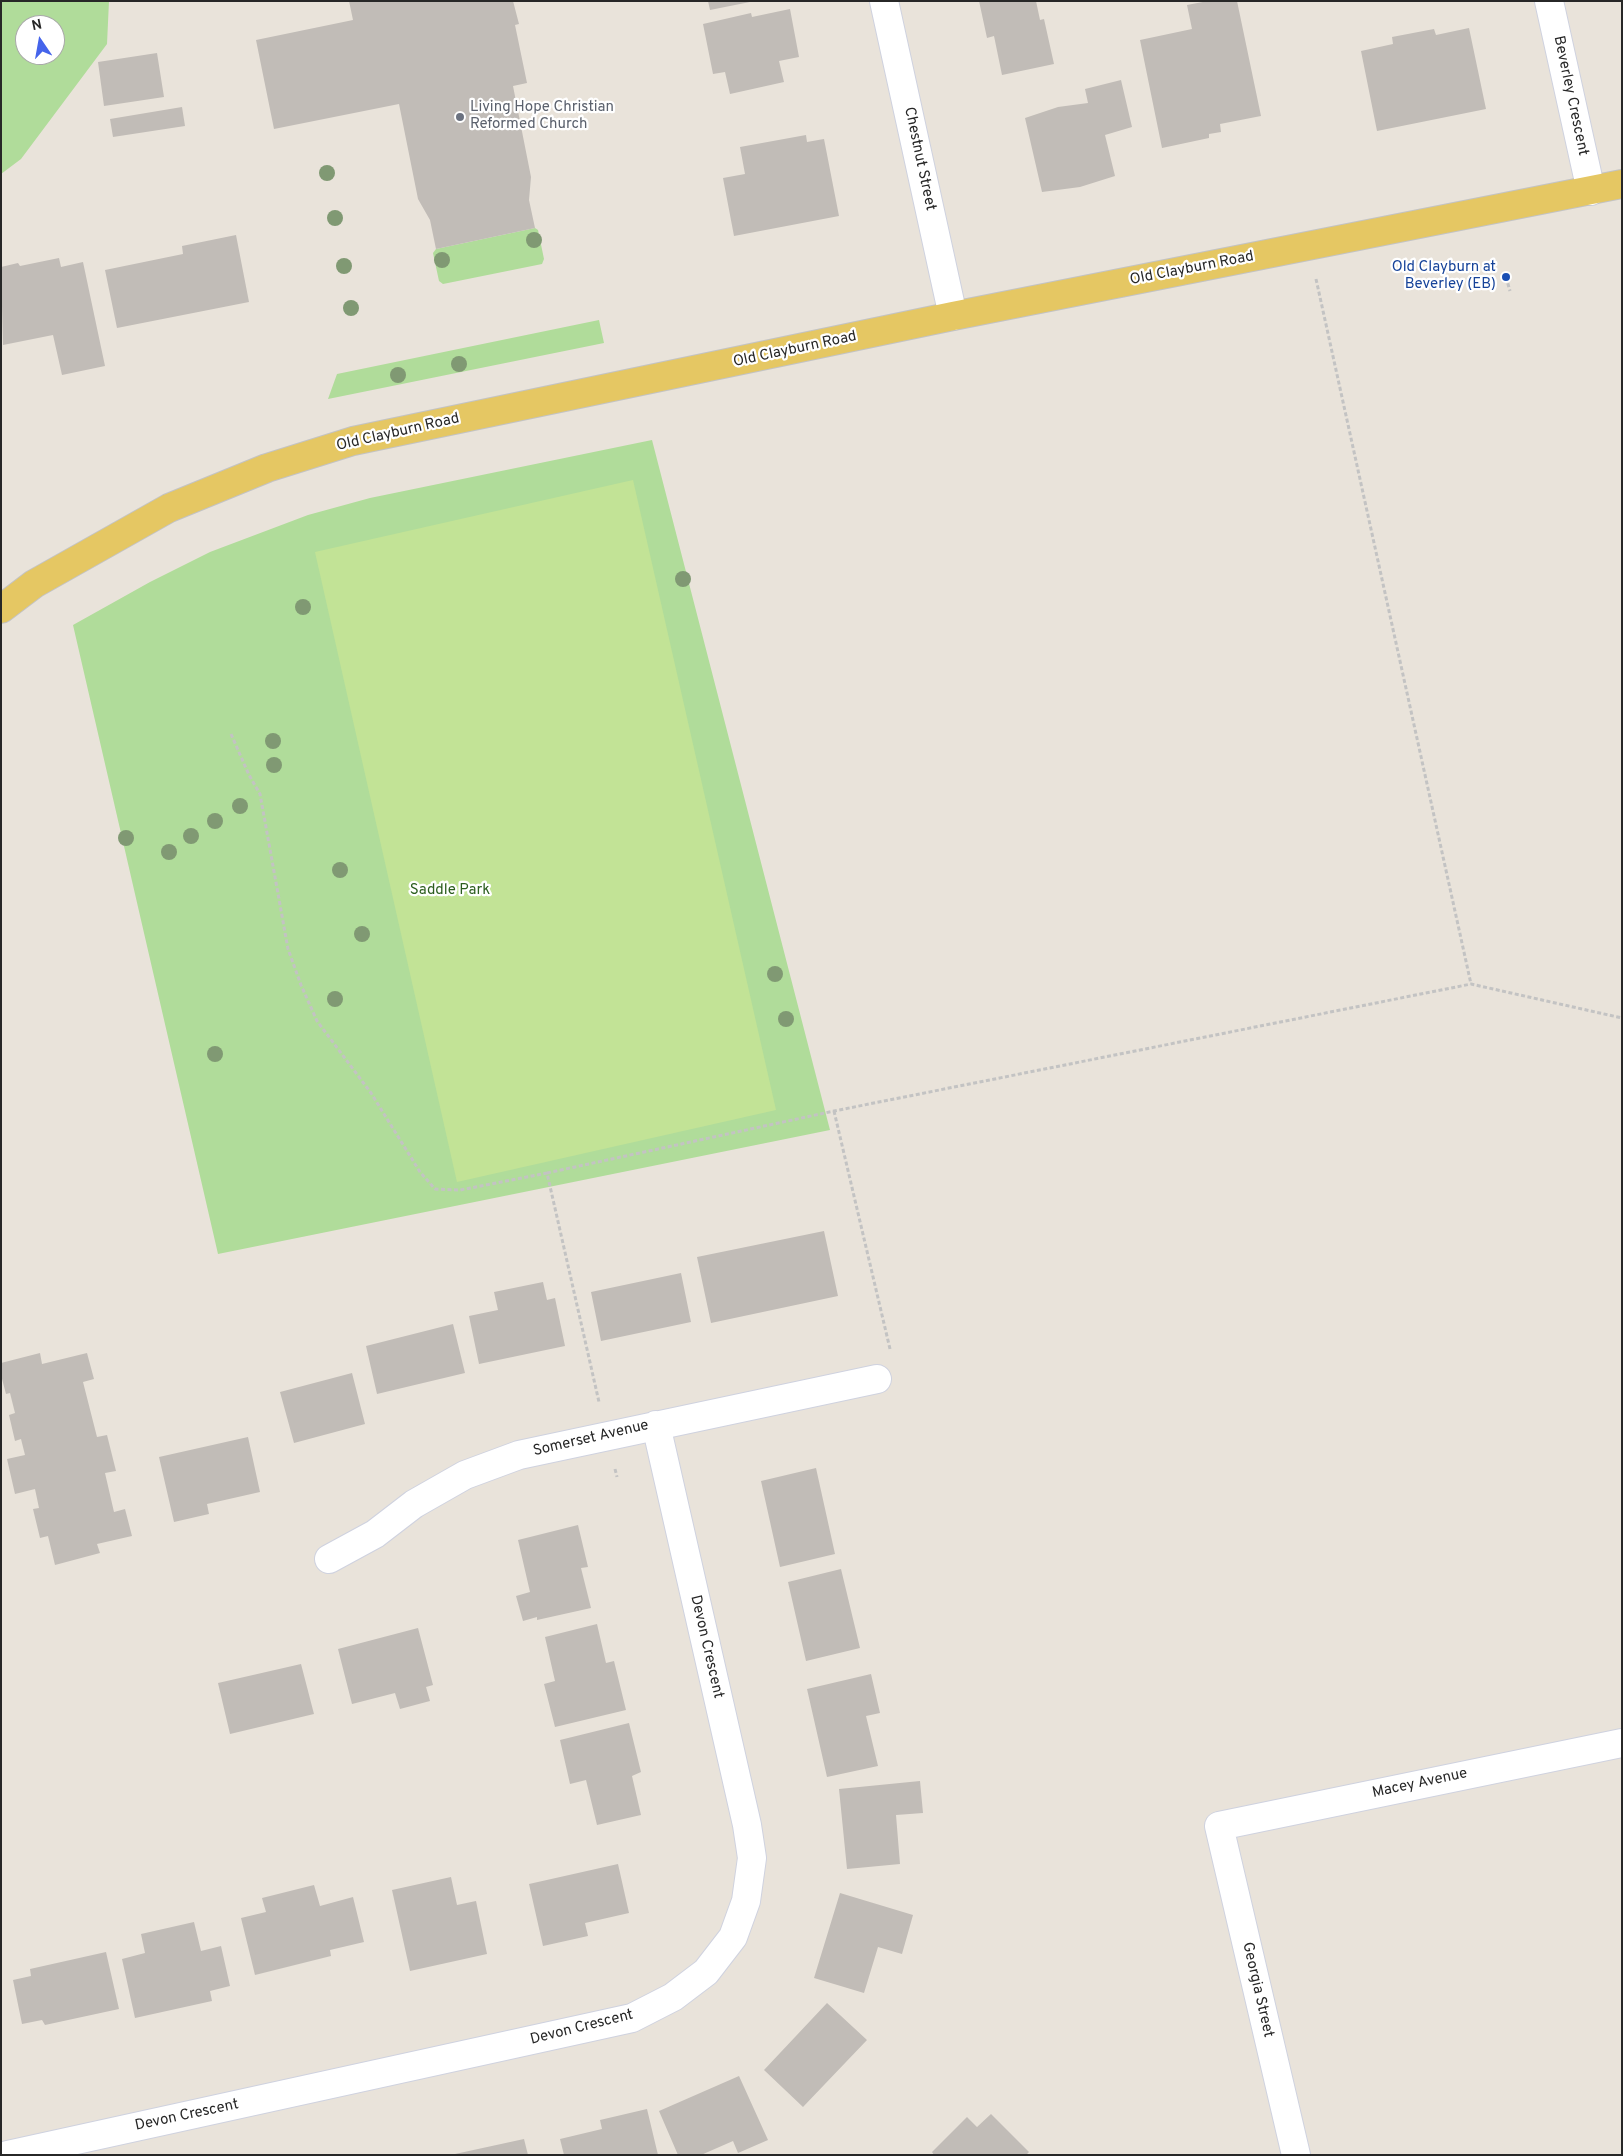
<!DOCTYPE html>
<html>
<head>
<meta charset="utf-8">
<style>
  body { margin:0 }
  #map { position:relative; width:1623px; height:2156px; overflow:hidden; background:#e9e3da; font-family:Overpass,sans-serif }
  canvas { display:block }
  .frame { position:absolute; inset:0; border:2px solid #272727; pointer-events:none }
  .north { position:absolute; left:15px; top:15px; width:50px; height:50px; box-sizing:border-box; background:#fff; border:1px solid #a9a9a9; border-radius:50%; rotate:348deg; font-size:14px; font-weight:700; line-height:20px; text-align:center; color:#272727 }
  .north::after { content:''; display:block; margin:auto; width:18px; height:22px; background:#4564eb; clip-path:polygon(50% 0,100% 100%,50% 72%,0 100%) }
</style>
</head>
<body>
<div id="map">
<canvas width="1623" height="2156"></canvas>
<div class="frame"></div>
<div class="north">N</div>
</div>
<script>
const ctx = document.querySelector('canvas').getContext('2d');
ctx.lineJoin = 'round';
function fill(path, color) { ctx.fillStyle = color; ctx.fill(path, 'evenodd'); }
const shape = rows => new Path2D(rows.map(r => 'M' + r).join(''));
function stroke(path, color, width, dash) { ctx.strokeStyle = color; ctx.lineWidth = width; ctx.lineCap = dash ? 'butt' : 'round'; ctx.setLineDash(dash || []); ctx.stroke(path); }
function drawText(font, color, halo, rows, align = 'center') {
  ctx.font = font + ' Overpass,sans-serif'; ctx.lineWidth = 4.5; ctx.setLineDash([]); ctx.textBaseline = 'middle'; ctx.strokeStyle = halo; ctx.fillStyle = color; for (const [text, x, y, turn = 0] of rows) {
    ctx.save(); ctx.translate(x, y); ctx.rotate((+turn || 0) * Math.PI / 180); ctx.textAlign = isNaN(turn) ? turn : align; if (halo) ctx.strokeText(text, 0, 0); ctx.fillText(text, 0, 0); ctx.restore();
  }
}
fill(shape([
  [1,1,109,1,107,44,21,159,1,174],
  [25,25,55,25,55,55,25,55],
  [535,228,538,230,544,259,542,264,443,284,439,281,433,253,436,249],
  [599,320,604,343,328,399,337,374],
  [652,440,830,1130,218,1254,73,625,150,582,210,552,308,515,370,498]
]), '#b0dc9a');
fill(shape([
  [633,480,776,1110,457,1182,315,552]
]), '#c2e396');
fill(shape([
  [349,1,513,1,519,24,515,25,527,83,513,86,531,177,529,200,535,228,436,249,430,220,418,199,399,104,274,129,256,40,353,20],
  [708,1,750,1,750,2,710,10],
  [979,1,1036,1,1040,20,1044,19,1054,64,1002,75,994,36,987,38],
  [1208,1,1237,1,1261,116,1220,124,1221,132,1209,134,1209,138,1162,148,1140,40,1192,29,1187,5],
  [790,9,799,57,779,61,784,82,730,94,725,72,713,74,703,24,751,13,752,17],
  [1469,28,1486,109,1377,131,1361,51,1393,44,1392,37,1434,29,1436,35],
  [157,53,164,97,104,106,98,62],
  [1121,80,1132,127,1105,135,1115,176,1080,187,1042,192,1025,118,1058,107,1088,103,1085,89],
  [182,107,185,126,113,137,110,119],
  [806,135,807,142,824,139,839,216,734,236,723,178,745,174,740,147],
  [236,235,249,302,117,328,105,270,183,254,182,246],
  [59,258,61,267,83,262,105,366,62,375,53,335,3,345,1,267,18,263,20,266],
  [824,1231,838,1296,711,1323,697,1257],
  [681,1273,691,1322,601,1341,591,1292],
  [543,1282,547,1300,555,1298,565,1346,479,1364,469,1316,498,1310,494,1292],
  [453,1324,465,1373,377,1394,366,1346],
  [40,1353,42,1364,87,1353,94,1379,83,1382,97,1437,107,1435,116,1471,105,1473,114,1512,125,1509,132,1536,97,1544,100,1553,55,1565,48,1536,40,1538,33,1509,39,1508,35,1489,15,1494,7,1459,25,1455,21,1439,15,1441,9,1415,15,1413,10,1393,6,1394,1,1375,1,1363],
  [352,1373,365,1424,294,1443,280,1392],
  [248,1437,260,1492,207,1504,209,1514,174,1522,159,1457],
  [816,1468,835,1554,780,1567,761,1481],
  [578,1525,588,1567,581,1568,591,1608,537,1620,537,1617,523,1621,516,1596,530,1592,518,1540],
  [841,1569,860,1648,806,1661,788,1582],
  [597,1624,606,1663,614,1661,626,1710,555,1727,544,1684,555,1681,545,1637],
  [418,1628,433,1685,426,1687,430,1701,400,1709,395,1693,352,1704,338,1649],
  [301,1664,314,1714,230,1734,218,1683],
  [871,1674,880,1713,866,1716,878,1766,827,1777,807,1689],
  [629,1723,641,1772,632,1776,641,1815,597,1825,586,1780,570,1784,560,1740],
  [920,1781,923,1813,896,1815,900,1864,847,1869,839,1789],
  [618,1864,629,1913,585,1923,588,1936,543,1946,529,1884],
  [451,1877,457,1905,476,1901,487,1954,410,1971,392,1890],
  [314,1885,320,1906,353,1897,364,1942,330,1950,331,1956,255,1975,241,1918,266,1912,262,1898],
  [840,1893,913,1915,902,1954,878,1947,864,1993,814,1978],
  [194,1922,201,1951,221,1946,230,1986,210,1991,212,2001,135,2018,122,1959,145,1953,141,1934],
  [106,1952,119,2009,45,2025,42,2020,22,2024,13,1980,31,1976,30,1969],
  [827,2003,867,2040,803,2107,764,2070],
  [739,2076,768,2140,738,2153,733,2141,701,2155,678,2155,659,2111],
  [647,2109,658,2155,564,2155,560,2139,602,2129,600,2120],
  [991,2114,1029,2152,1026,2155,934,2155,932,2152,967,2117,977,2127],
  [524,2139,528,2155,455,2155,455,2154]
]), '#c1bcb7');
const minor = shape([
  [884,1,953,316],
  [1549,1,1591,191],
  [329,1559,375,1534,414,1504,465,1475,519,1455,877,1379],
  [8,2155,632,2018,673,1997,706,1972,733,1937,746,1901,752,1858,747,1825,656,1425],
  [1296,2155,1219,1826,1622,1743]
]);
const major = shape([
  [1,609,34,584,169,508,267,468,353,441,953,316,1622,184]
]);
stroke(minor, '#cfd2df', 30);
stroke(major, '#c3c3c3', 30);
stroke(shape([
  [1506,277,1510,291],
  [1316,279,1471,984],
  [231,734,249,775,260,794,288,949,301,985,317,1021,371,1093,420,1172,435,1189,460,1190,547,1173,599,1402],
  [834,1111,890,1349],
  [547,1173,834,1111,1471,984,1622,1018],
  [615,1469,617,1477]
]), '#c3c3c3', 3, [4, 2.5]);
stroke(minor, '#fff', 28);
stroke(major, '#e5c763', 28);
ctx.fillStyle = '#809973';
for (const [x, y] of [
  [327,173],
  [335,218],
  [534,240],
  [442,260],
  [344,266],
  [351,308],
  [459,364],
  [398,375],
  [683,579],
  [303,607],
  [273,741],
  [274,765],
  [240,806],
  [215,821],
  [191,836],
  [126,838],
  [169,852],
  [340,870],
  [362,934],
  [775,974],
  [335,999],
  [786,1019],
  [215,1054]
]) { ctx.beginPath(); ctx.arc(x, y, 8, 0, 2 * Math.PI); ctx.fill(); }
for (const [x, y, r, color] of [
  [460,117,5,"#6b7280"],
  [1506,277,5,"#1a4fb4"]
]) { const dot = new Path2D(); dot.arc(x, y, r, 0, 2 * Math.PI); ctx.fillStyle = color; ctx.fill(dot); stroke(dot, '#fff', 2); }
drawText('15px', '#272727', '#fff', [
  ["Beverley Crescent",1570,96,78],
  ["Chestnut Street",919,159,78],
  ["Old Clayburn Road",1192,269,-11],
  ["Old Clayburn Road",795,350,-12],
  ["Old Clayburn Road",398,433,-13],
  ["Somerset Avenue",591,1439,-13],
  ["Devon Crescent",706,1647,77],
  ["Macey Avenue",1420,1784,-12],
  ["Georgia Street",1257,1990,77],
  ["Devon Crescent",582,2028,-14],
  ["Devon Crescent",187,2116,-12]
]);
drawText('15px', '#5b616d', '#fff', [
  ["Living Hope Christian",470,108],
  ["Reformed Church",470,125]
], 'left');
drawText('15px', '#164399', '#fff', [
  ["Old Clayburn at",1496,268],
  ["Beverley (EB)",1496,285]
], 'right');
drawText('15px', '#2b5d1e', '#fff', [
  ["Saddle Park",450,891]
]);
</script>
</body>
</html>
